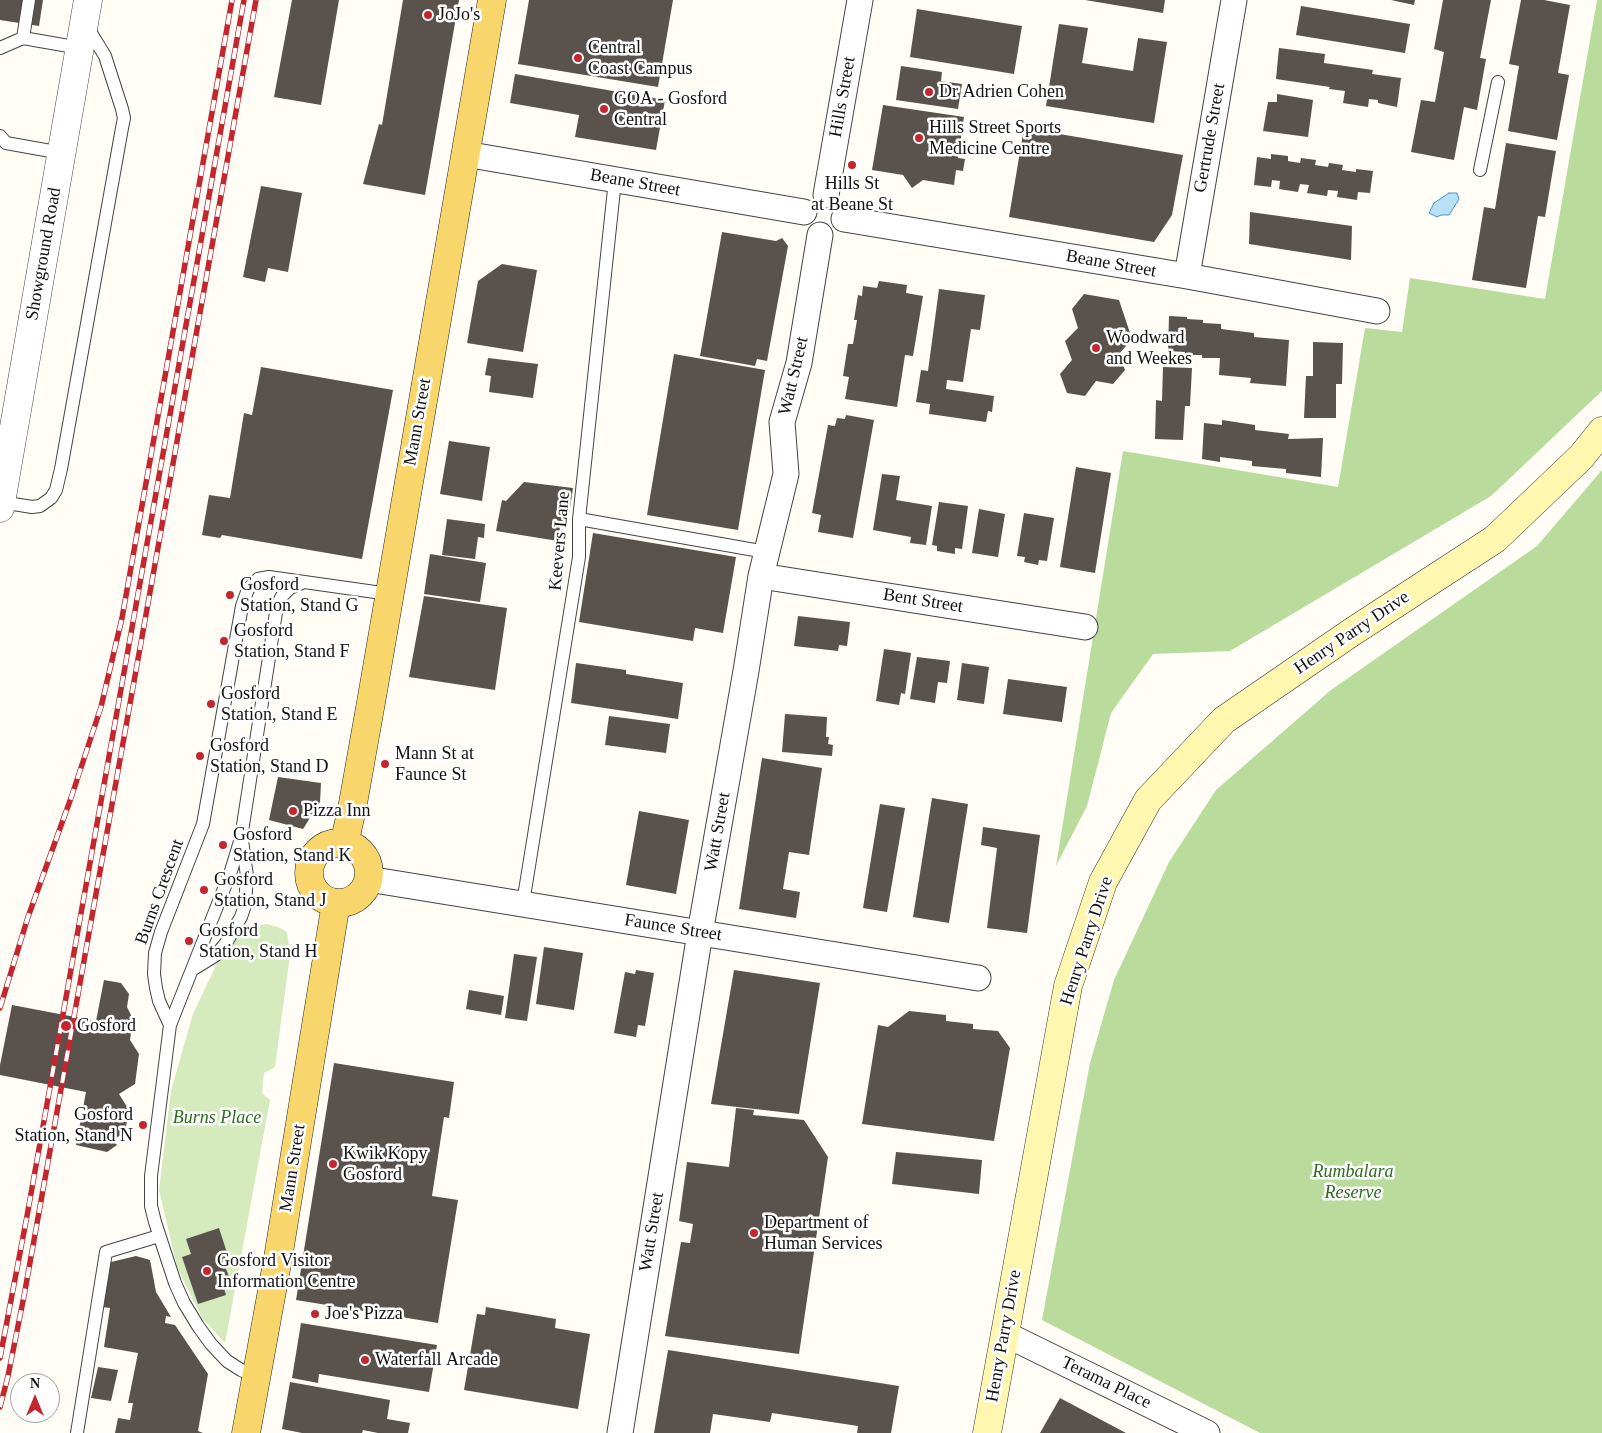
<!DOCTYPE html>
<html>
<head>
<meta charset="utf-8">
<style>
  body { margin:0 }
  #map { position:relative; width:1602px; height:1433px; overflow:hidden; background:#fffdf5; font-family:"Times New Roman",serif }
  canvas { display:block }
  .north { position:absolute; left:10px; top:1373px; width:50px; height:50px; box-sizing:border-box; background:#fff; border:1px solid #a0a0a0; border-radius:50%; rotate:0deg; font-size:14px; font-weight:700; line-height:20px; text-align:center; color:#111 }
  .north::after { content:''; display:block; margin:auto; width:18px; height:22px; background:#c4262e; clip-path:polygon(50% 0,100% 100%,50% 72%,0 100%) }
</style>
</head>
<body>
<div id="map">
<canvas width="1602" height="1433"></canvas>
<div class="north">N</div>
</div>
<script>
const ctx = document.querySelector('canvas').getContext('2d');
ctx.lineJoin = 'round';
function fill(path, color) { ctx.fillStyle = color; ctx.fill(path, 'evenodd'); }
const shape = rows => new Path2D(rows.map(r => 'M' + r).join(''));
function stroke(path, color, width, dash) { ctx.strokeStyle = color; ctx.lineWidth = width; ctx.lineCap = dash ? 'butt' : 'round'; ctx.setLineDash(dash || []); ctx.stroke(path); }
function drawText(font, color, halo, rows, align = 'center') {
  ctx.font = font + ' "Times New Roman",serif'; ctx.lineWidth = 5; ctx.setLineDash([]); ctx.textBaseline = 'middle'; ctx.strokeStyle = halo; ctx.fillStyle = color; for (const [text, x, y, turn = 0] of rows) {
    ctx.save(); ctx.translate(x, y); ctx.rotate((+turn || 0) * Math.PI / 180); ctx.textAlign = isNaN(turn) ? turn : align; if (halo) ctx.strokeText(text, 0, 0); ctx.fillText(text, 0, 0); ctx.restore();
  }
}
fill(shape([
  [267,924,278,927,287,932,290,955,275,1067,264,1073,262,1093,270,1100,225,1343,202,1318,177,1267,159,1190,171,1091,193,1014,218,961,241,929]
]), '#d5ebbd');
fill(shape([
  [1597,0,1602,0,1602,391,1491,496,1230,651,1153,654,1111,713,1087,806,1056,866,1123,451,1338,487,1365,328,1402,332,1410,278,1545,299],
  [1602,470,1602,1433,1260,1433,1042,1320,1090,1063,1114,980,1169,862,1216,790,1331,690,1537,546]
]), '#b9dc9c');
const water = shape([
  [1449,193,1457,193,1459,199,1449,215,1441,215,1437,217,1429,213,1434,203,1449,193]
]);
fill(water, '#b9e0f7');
stroke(water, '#3f96cf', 1);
fill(shape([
  [0,0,43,0,39,26,0,20],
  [292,0,339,0,321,105,274,97],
  [403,0,459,0,425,195,363,184,379,124,382,125],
  [529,0,673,0,658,87,518,64],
  [1085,0,1165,0,1163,13],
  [1391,0,1415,0,1414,5],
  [1443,0,1491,0,1480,58,1486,59,1477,110,1464,107,1454,160,1411,152,1421,100,1435,102,1444,52,1434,49],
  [1521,0,1544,0,1570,5,1558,73,1569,75,1557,140,1508,131,1519,66,1509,64],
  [1301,6,1410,24,1405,53,1296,35],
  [917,9,1022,26,1014,74,910,57],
  [1059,24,1088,28,1082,63,1133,71,1138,38,1167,42,1154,123,1046,106],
  [1279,48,1325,54,1324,63,1373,70,1372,74,1401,78,1397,107,1378,103,1378,100,1369,99,1368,107,1343,103,1345,91,1329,89,1330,87,1276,79],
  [901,66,942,72,941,81,962,84,958,109,896,100],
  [515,74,665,100,656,150,575,137,579,115,510,103],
  [1277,94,1313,100,1308,137,1263,131,1268,102,1277,102],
  [883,105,964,117,958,158,965,159,963,171,956,170,954,185,923,180,912,188,903,175,872,170],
  [1024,128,1183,155,1172,215,1154,242,1009,217],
  [1506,143,1556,151,1545,217,1538,216,1526,288,1472,280,1484,207,1495,209],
  [1271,154,1288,156,1288,161,1300,163,1301,158,1316,160,1315,165,1328,167,1329,163,1343,165,1342,170,1356,172,1356,169,1373,171,1370,193,1358,192,1357,200,1337,197,1338,191,1328,190,1327,196,1307,193,1309,185,1300,184,1298,192,1279,189,1280,181,1272,180,1271,187,1254,185,1257,157,1271,159],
  [261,186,302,193,288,272,268,268,265,282,243,277],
  [1250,212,1352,226,1351,260,1249,244],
  [722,232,776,241,782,238,788,246,767,361,757,359,755,366,700,356],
  [502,264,537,270,523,352,467,343,478,281],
  [879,281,907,285,906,293,923,296,913,356,905,355,897,407,845,399,849,377,843,376,848,344,853,344,857,320,854,320,858,295,862,296,863,286,877,288],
  [939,289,985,295,980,330,971,329,963,382,947,380,946,389,994,396,992,412,988,411,986,422,929,414,930,404,916,402,921,370,928,371],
  [1084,294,1119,300,1132,339,1119,354,1125,370,1113,384,1096,381,1085,396,1067,393,1060,374,1072,360,1065,341,1078,328,1072,309],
  [1169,316,1187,317,1187,319,1203,320,1203,323,1221,324,1221,329,1254,333,1254,337,1289,340,1286,386,1250,383,1251,378,1219,375,1220,358,1202,358,1202,355,1185,355,1185,352,1168,351],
  [1313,342,1343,343,1342,384,1336,384,1336,418,1304,418,1306,376,1313,376],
  [674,354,765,370,738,530,647,515],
  [488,358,538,364,533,398,489,392,491,376,485,375],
  [261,367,393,390,362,559,222,535,220,538,202,535,209,495,230,498,244,413,252,415],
  [1163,367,1192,368,1190,406,1185,406,1183,440,1155,439,1156,400,1162,401],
  [846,415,874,420,853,538,818,532,821,515,812,513,828,425,835,426,837,418,845,419],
  [1222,420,1255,425,1255,430,1289,434,1288,439,1323,438,1321,477,1286,473,1286,469,1252,466,1252,461,1220,457,1220,462,1202,459,1204,423,1222,425],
  [449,441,490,447,482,501,440,494],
  [1076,467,1111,473,1095,573,1060,567],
  [882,474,900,476,896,500,932,506,926,545,910,543,911,537,873,530],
  [524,482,573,488,567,529,560,527,558,541,496,531,502,500,506,501],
  [939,502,968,506,962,549,955,548,955,554,937,551,937,546,932,545],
  [979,509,1005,514,998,557,972,553],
  [1024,513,1054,518,1047,561,1039,560,1038,565,1024,562,1025,557,1017,556],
  [447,519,485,524,484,538,478,537,475,559,442,555],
  [593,533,736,557,723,633,695,628,693,641,579,622],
  [430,554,486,563,480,602,424,594],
  [424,596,507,608,495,690,409,677],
  [798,616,850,622,847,646,839,645,838,651,794,646],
  [884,649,911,653,905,694,901,693,899,705,876,701],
  [917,657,950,661,947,683,938,682,935,703,910,699],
  [576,663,626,670,626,674,683,683,678,719,571,703],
  [962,663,989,667,984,704,957,700],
  [1008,679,1067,687,1062,722,1003,714],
  [785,714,827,717,826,737,829,737,828,744,833,745,832,756,782,752],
  [609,716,670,724,666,753,605,745],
  [762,758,822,768,809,855,789,852,783,889,800,892,796,918,739,909],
  [278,777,321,783,320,802,303,829,269,820],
  [932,798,968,804,949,923,913,917],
  [880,804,905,808,887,912,863,908],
  [639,811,689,820,676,894,626,885],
  [983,827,1040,835,1027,933,987,928,997,848,981,845],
  [544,947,583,953,574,1010,536,1004],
  [514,954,537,957,527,1021,505,1018],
  [636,970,654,973,645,1026,638,1025,636,1037,614,1033,625,972,635,974],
  [734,970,820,983,799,1114,711,1104],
  [104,980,121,983,129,994,127,1007,133,1019,130,1040,139,1054,135,1084,119,1094,129,1110,125,1132,113,1140,117,1145,107,1152,76,1145,86,1092,0,1075,0,1065,12,1005,96,1021],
  [469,990,504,996,501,1015,466,1009],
  [909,1011,946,1015,946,1021,973,1024,973,1029,998,1031,1010,1048,994,1141,862,1124,878,1025,888,1027],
  [334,1063,454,1082,449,1118,444,1117,432,1196,458,1200,438,1323,296,1300],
  [736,1108,754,1110,753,1115,804,1120,828,1157,799,1354,665,1336,681,1242,690,1243,693,1224,679,1221,687,1162,729,1167],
  [896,1152,982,1160,979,1194,892,1184],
  [219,1228,230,1262,224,1264,230,1279,222,1282,226,1295,198,1304,182,1257,191,1254,186,1239],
  [136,1256,150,1260,156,1292,171,1317,166,1316,165,1323,175,1325,208,1374,198,1431,203,1433,115,1433,118,1418,130,1420,133,1403,128,1403,138,1353,104,1347,110,1308,102,1307,111,1262],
  [486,1307,556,1319,555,1328,590,1334,578,1409,464,1390,477,1314,485,1315],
  [301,1323,437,1345,429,1392,319,1374,318,1383,292,1378],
  [668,1350,899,1386,891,1433,857,1433,858,1426,772,1413,770,1422,713,1414,710,1433,654,1433],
  [98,1367,118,1370,111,1401,91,1398],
  [290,1382,390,1400,387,1419,410,1423,408,1433,378,1433,363,1430,362,1433,302,1433,282,1429],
  [1060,1398,1126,1433,1040,1433]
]), '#5a524d');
const service = shape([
  [23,38,29,0],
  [0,48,23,38,80,48],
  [0,136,6,143,62,153],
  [1480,170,1498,82],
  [1,502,32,507,40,506,51,498,56,490,61,469,122,128,124,118,122,109,105,56,86,25],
  [579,519,766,552],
  [523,903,579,557,579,519,615,180],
  [192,970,216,955,226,943,241,917,245,905,247,876,242,840],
  [170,1025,231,871,241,838,277,606,282,596,290,588,304,582],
  [256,1377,241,1370,227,1361,211,1344,198,1326,184,1303,175,1283,155,1222,151,1206,151,1176,170,1025,159,1001,156,988,154,974,155,953,161,932,203,824,242,606,248,589,258,579,269,577,389,594],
  [77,1433,106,1252,159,1236]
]);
const minor = shape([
  [465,154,804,212],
  [826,195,860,0],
  [844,219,1187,276,1377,311],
  [1187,276,1234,0],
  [761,576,1085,627],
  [368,879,978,978],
  [1005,1334,1207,1433],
  [620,1433,700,933,746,671,761,576,786,474,782,422,799,363,820,235]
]);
const tertiary = shape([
  [0,508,88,0]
]);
const secondary = shape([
  [987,1433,1068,986,1103,882,1148,800,1224,720,1352,632,1495,539,1581,457,1602,431]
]);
const primary = shape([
  '309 873a30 30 0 1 1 60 0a30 30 0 1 1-60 0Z',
  [344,844,352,809,373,691,492,0],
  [246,1433,278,1258,336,903]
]);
stroke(service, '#444', 14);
stroke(minor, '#444', 27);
stroke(tertiary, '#444', 29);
stroke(secondary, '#333', 29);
stroke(primary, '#222', 29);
stroke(service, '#fff', 12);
stroke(minor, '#fff', 25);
stroke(tertiary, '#fff', 28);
stroke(secondary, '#fff6b0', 28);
stroke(primary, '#f9d66b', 28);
const rail = shape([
  [0,1008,28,917,71,798,101,707,122,618,232,0],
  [0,1358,27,1216,244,0],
  [0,1407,8,1376,24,1296,256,0]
]);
stroke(rail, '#c4262e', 5.5);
stroke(rail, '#fff', 4, [11]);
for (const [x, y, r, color] of [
  [428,15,5,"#c4262e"],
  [578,58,5,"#c4262e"],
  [929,92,5,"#c4262e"],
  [604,109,5,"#c4262e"],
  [919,138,5,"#c4262e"],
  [852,165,5,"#c4262e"],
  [1096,348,5,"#c4262e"],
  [230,595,5,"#c4262e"],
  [224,641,5,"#c4262e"],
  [211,704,5,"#c4262e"],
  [200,756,5,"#c4262e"],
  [385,764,5,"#c4262e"],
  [293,811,5,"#c4262e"],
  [223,845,5,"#c4262e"],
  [204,890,5,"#c4262e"],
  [189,941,5,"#c4262e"],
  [66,1026,6,"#c4262e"],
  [143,1125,5,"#c4262e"],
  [333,1164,5,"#c4262e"],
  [754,1233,5,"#c4262e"],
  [207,1271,5,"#c4262e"],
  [315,1314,5,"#c4262e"],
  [365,1360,5,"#c4262e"]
]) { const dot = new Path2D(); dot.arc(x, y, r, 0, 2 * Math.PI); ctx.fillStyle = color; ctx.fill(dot); stroke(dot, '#fff', 2); }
drawText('18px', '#111', '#fff', [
  ["JoJo's",438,15],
  ["Central",588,48],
  ["Coast Campus",588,69],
  ["Dr Adrien Cohen",939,92],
  ["GOA - Gosford",614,99],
  ["Central",614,120],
  ["Hills Street Sports",929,128],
  ["Medicine Centre",929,149],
  ["Hills St",852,184,"center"],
  ["at Beane St",852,205,"center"],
  ["Woodward",1106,338],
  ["and Weekes",1106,359],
  ["Gosford",240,585],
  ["Station, Stand G",240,606],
  ["Gosford",234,631],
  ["Station, Stand F",234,652],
  ["Gosford",221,694],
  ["Station, Stand E",221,715],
  ["Gosford",210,746],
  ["Station, Stand D",210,767],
  ["Mann St at",395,754],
  ["Faunce St",395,775],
  ["Pizza Inn",303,811],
  ["Gosford",233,835],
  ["Station, Stand K",233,856],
  ["Gosford",214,880],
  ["Station, Stand J",214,901],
  ["Gosford",199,931],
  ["Station, Stand H",199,952],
  ["Gosford",77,1026],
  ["Gosford",133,1115,"right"],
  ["Station, Stand N",133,1136,"right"],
  ["Kwik Kopy",343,1154],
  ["Gosford",343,1175],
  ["Department of",764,1223],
  ["Human Services",764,1244],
  ["Gosford Visitor",217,1261],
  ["Information Centre",217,1282],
  ["Joe's Pizza",325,1314],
  ["Waterfall Arcade",375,1360]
], 'left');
drawText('18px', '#111', '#fff', [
  ["Hills Street",843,97,-80],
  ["Gertrude Street",1210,138,-80],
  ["Beane Street",635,183,10],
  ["Showground Road",44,254,-80],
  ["Beane Street",1111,264,10],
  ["Watt Street",794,376,-77],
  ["Mann Street",418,422,-80],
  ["Keevers Lane",560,541,-85],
  ["Bent Street",923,601,9],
  ["Henry Parry Drive",1352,633,-34],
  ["Watt Street",718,832,-80],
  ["Burns Crescent",160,892,-70],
  ["Faunce Street",673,928,9],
  ["Henry Parry Drive",1087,941,-72],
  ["Mann Street",293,1168,-81],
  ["Watt Street",652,1232,-81],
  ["Henry Parry Drive",1004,1336,-80],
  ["Terama Place",1106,1383,26]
]);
drawText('italic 18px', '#2f6b1f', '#fff', [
  ["Burns Place",217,1118],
  ["Rumbalara",1353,1172],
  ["Reserve",1353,1193]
]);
</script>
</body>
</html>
